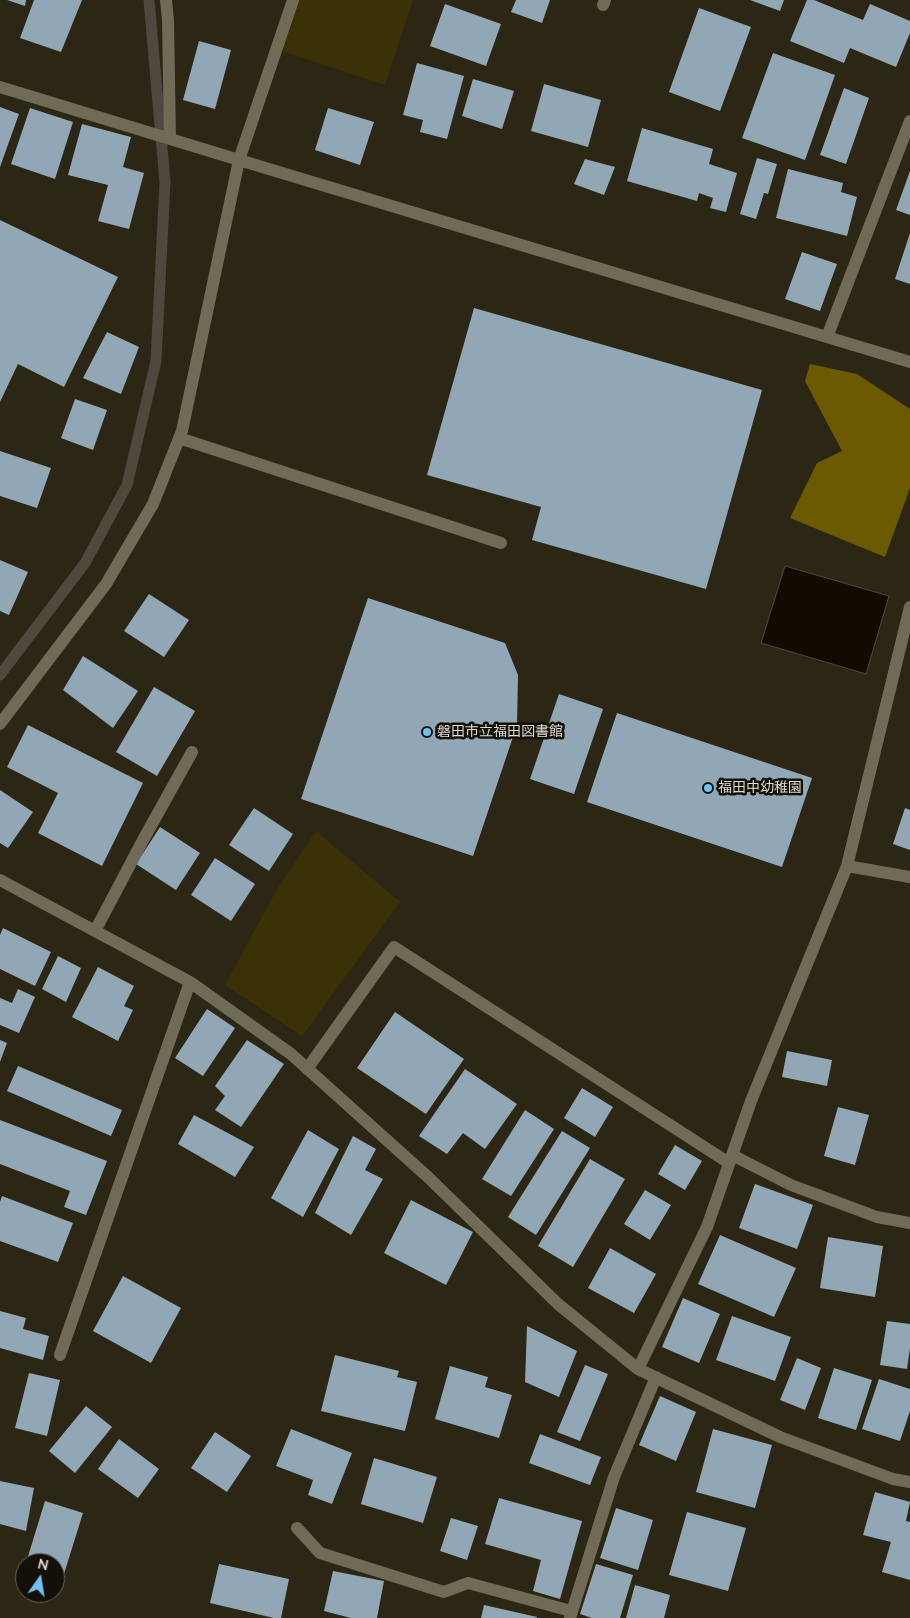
<!DOCTYPE html>
<html>
<head>
<meta charset="utf-8">
<style>
  body { margin:0 }
  #map { position:relative; width:910px; height:1618px; overflow:hidden; background:#2b2714; font-family:Mulish,sans-serif }
  canvas { display:block }
  .north { position:absolute; left:15px; top:1553px; width:50px; height:50px; box-sizing:border-box; background:#121008; border:1px solid #646158; border-radius:50%; rotate:13deg; font-size:14px; font-weight:700; line-height:20px; text-align:center; color:#dedbd0 }
  .north::after { content:''; display:block; margin:auto; width:18px; height:22px; background:#72c1f5; clip-path:polygon(50% 0,100% 100%,50% 72%,0 100%) }
</style>
</head>
<body>
<div id="map">
<canvas width="910" height="1618"></canvas>
<div class="north">N</div>
</div>
<script>
const ctx = document.querySelector('canvas').getContext('2d');
ctx.lineJoin = 'round';
function fill(path, color) { ctx.fillStyle = color; ctx.fill(path, 'evenodd'); }
const shape = rows => new Path2D(rows.map(r => 'M' + r).join(''));
function stroke(path, color, width, dash) { ctx.strokeStyle = color; ctx.lineWidth = width; ctx.lineCap = dash ? 'butt' : 'round'; ctx.setLineDash(dash || []); ctx.stroke(path); }
function drawText(font, color, halo, rows, align = 'center') {
  ctx.font = font + ' Mulish,"Noto Sans JP",sans-serif'; ctx.lineWidth = 5; ctx.setLineDash([]); ctx.textBaseline = 'middle'; ctx.strokeStyle = halo; ctx.fillStyle = color; for (const [text, x, y, turn = 0] of rows) {
    ctx.save(); ctx.translate(x, y); ctx.rotate((+turn || 0) * Math.PI / 180); ctx.textAlign = isNaN(turn) ? turn : align; if (halo) ctx.strokeText(text, 0, 0); ctx.fillText(text, 0, 0); ctx.restore();
  }
}
fill(shape([
  [293,0,413,0,385,85,276,49],
  [316,831,400,902,302,1036,225,985,276,891]
]), '#3b3106');
fill(shape([
  [810,364,857,374,910,409,910,488,885,557,790,518,817,463,842,451,805,381]
]), '#6b5a00');
const water = shape([
  [785,566,889,596,866,674,761,643,785,566]
]);
fill(water, '#110b00');
stroke(water, '#4e493e', 1);
stroke(shape([
  [0,675,85,563,127,485,156,361,165,182,149,0]
]), '#4e493e', 11);
fill(shape([
  [7,0,26,0,25,6],
  [34,0,82,0,61,52,20,38],
  [516,0,550,0,542,23,511,12],
  [750,0,784,0,780,11],
  [807,0,814,0,863,20,870,4,910,21,910,33,896,67,850,48,844,63,790,41],
  [445,4,501,24,486,66,430,46],
  [699,8,751,27,720,111,669,92],
  [199,41,231,50,215,109,183,100],
  [773,53,835,75,805,160,742,138],
  [417,63,464,76,447,139,420,132,423,120,403,115],
  [473,79,514,91,502,129,462,116],
  [544,84,601,100,588,147,531,131],
  [844,88,869,98,846,164,820,155],
  [0,107,19,114,0,167],
  [30,108,73,122,55,179,11,164],
  [328,108,374,122,360,165,315,150],
  [82,124,131,137,123,167,144,173,129,229,98,221,108,185,68,175],
  [642,128,713,149,709,164,737,173,726,212,710,208,713,198,699,193,697,201,627,181],
  [757,158,777,164,768,194,764,193,756,219,740,214],
  [585,159,615,167,604,195,574,184],
  [788,169,843,183,841,192,857,197,847,236,776,218],
  [910,171,910,215,896,210],
  [0,220,118,277,64,387,18,364,0,402],
  [910,233,910,284,895,279],
  [802,252,837,264,820,311,785,299],
  [474,308,762,390,706,589,532,540,541,507,427,475],
  [107,332,139,347,121,394,83,378],
  [75,399,107,410,93,450,61,438],
  [0,451,51,468,37,508,0,496],
  [0,560,28,572,9,615,0,611],
  [149,594,189,620,164,657,124,631],
  [368,598,505,643,518,675,517,725,473,856,301,799],
  [83,656,138,691,113,728,63,690],
  [154,687,195,711,157,776,116,752],
  [559,694,603,709,574,794,530,779],
  [617,713,812,778,782,867,587,802],
  [28,725,143,783,102,866,38,833,58,793,7,767],
  [0,790,33,812,8,848,0,843],
  [254,808,293,834,269,871,229,845],
  [905,808,910,810,910,850,893,844],
  [160,827,200,853,176,890,136,864],
  [215,858,255,884,231,921,191,895],
  [3,928,51,952,35,986,0,969,0,935],
  [58,956,81,968,66,1002,42,989],
  [98,967,134,986,124,1006,133,1010,118,1041,72,1017],
  [18,989,35,997,19,1033,0,1025,0,998,12,1003],
  [207,1009,235,1028,203,1076,175,1058],
  [395,1012,464,1059,426,1114,357,1068],
  [0,1040,7,1043,0,1062],
  [247,1040,284,1064,241,1127,215,1110,225,1096,215,1086],
  [787,1051,832,1060,827,1086,782,1077],
  [18,1066,122,1110,111,1136,7,1091],
  [465,1069,517,1104,485,1149,463,1133,447,1154,419,1136],
  [582,1088,613,1107,595,1137,564,1118],
  [838,1107,869,1115,855,1165,824,1156],
  [525,1110,554,1129,511,1196,482,1179],
  [194,1115,254,1147,235,1177,178,1144],
  [0,1120,107,1161,86,1215,64,1207,70,1191,0,1164],
  [308,1130,339,1149,303,1217,271,1198],
  [562,1131,590,1148,536,1235,508,1217],
  [353,1136,376,1149,365,1170,383,1179,351,1235,315,1213],
  [675,1145,702,1161,685,1190,658,1174],
  [590,1159,625,1179,573,1267,538,1246],
  [755,1184,813,1205,797,1249,739,1228],
  [645,1190,671,1205,650,1240,624,1224],
  [2,1196,73,1223,58,1262,0,1241,0,1202],
  [411,1200,473,1232,446,1285,384,1253],
  [720,1235,796,1268,774,1317,698,1284],
  [828,1237,883,1246,875,1297,820,1288],
  [610,1248,656,1274,634,1313,588,1288],
  [123,1276,181,1308,151,1363,93,1331],
  [683,1298,720,1314,699,1363,662,1347],
  [0,1311,26,1318,23,1329,49,1336,43,1360,0,1348],
  [732,1316,791,1337,775,1381,716,1360],
  [887,1321,910,1324,910,1348,907,1369,880,1365],
  [527,1326,577,1351,559,1397,525,1382],
  [335,1355,399,1371,397,1377,417,1382,405,1431,321,1411],
  [797,1358,821,1368,805,1410,780,1400],
  [585,1365,608,1374,580,1441,557,1432],
  [450,1366,488,1377,485,1387,512,1395,499,1438,435,1419],
  [834,1368,872,1380,856,1430,818,1418],
  [29,1373,60,1380,47,1436,15,1428],
  [879,1379,910,1389,910,1411,900,1441,862,1429],
  [660,1396,696,1412,676,1461,639,1445],
  [86,1406,112,1427,75,1473,49,1451],
  [291,1429,352,1453,332,1504,308,1495,313,1480,276,1466],
  [713,1429,772,1445,755,1508,696,1492],
  [215,1432,251,1456,227,1492,191,1468],
  [540,1434,601,1457,590,1485,529,1463],
  [119,1439,159,1469,138,1498,98,1469],
  [374,1458,437,1477,423,1523,361,1504],
  [0,1481,34,1488,26,1531,0,1524],
  [875,1492,910,1502,906,1521,910,1522,910,1580,882,1572,891,1542,863,1535],
  [499,1498,582,1521,560,1599,533,1591,541,1560,485,1544],
  [45,1501,83,1513,58,1593,55,1592,55,1563,26,1563],
  [616,1508,653,1520,638,1570,600,1558],
  [687,1512,746,1528,728,1591,669,1575],
  [451,1518,478,1526,467,1560,440,1551],
  [219,1564,289,1579,281,1618,274,1618,210,1603],
  [596,1564,633,1575,620,1618,592,1618,580,1614],
  [25,1567,25,1583,20,1581],
  [333,1571,384,1581,377,1618,351,1618,324,1611],
  [635,1585,670,1595,664,1618,626,1618],
  [484,1605,537,1617,537,1618,481,1618]
]), '#92a7b6');
stroke(shape([
  [166,0,168,20,170,139],
  [603,5,605,0],
  [0,87,239,160,910,362],
  [827,337,910,121],
  [179,438,501,543],
  [0,724,106,584,153,504,182,431,239,160,293,0],
  [847,866,910,877],
  [0,880,190,982,291,1054,429,1178,558,1304,638,1369,780,1437,893,1479,910,1482],
  [95,931,143,840,192,752],
  [307,1069,394,947,729,1163],
  [732,1155,791,1185,877,1217,910,1223],
  [60,1355,190,982],
  [638,1369,707,1227,751,1101,847,866,910,607],
  [297,1528,320,1553,444,1592,468,1583,571,1611],
  [570,1618,614,1477,656,1377]
]), '#706b56', 12);
for (const [x, y, r, color] of [
  [427,732,5,"#72c1f5"],
  [708,788,5,"#72c1f5"]
]) { const dot = new Path2D(); dot.arc(x, y, r, 0, 2 * Math.PI); ctx.fillStyle = color; ctx.fill(dot); stroke(dot, '#121008', 2); }
drawText('14px', '#dedbd0', '#121008', [
  ["磐田市立福田図書館",437,732],
  ["福田中幼稚園",718,788]
], 'left');
</script>
</body>
</html>
